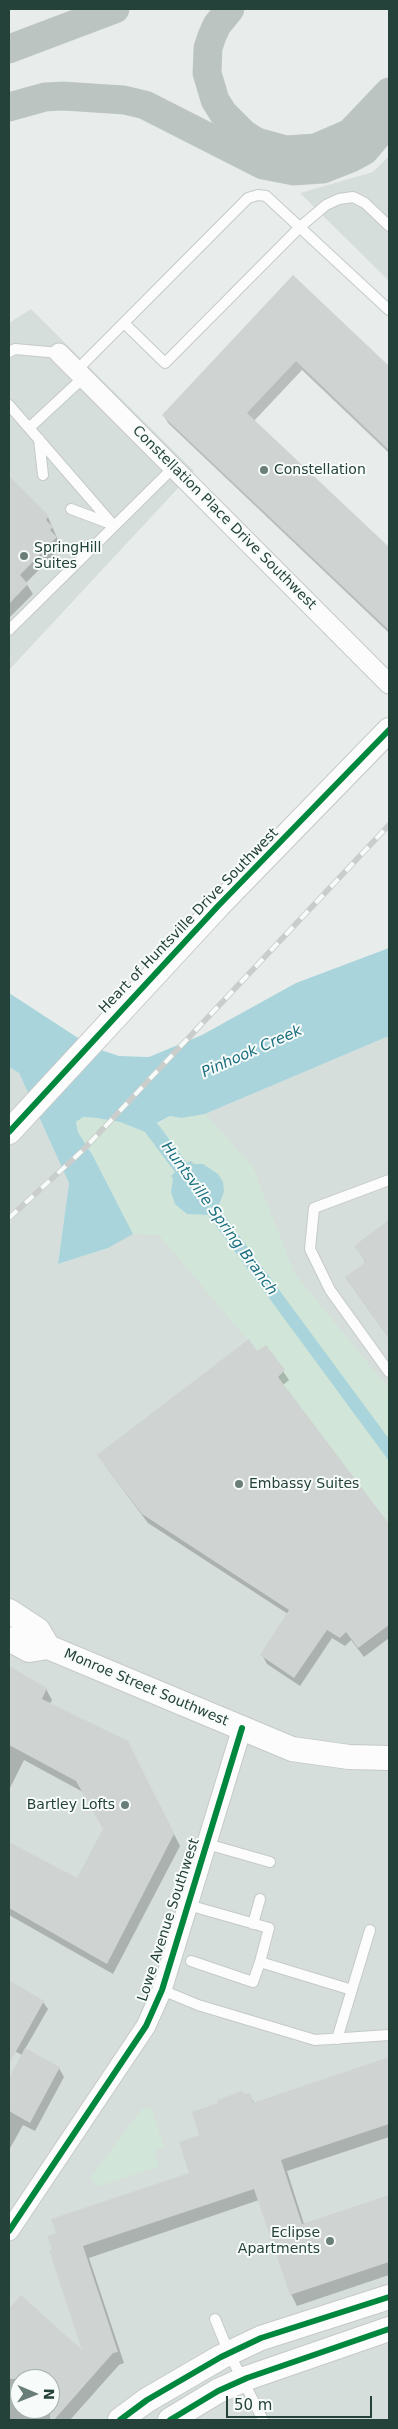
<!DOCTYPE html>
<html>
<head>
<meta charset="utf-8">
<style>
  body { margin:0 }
  #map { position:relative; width:398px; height:2429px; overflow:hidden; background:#e8edeb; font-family:"DejaVu Sans",sans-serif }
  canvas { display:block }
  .frame { position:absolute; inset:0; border:10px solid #24423a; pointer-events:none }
  .north { position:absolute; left:10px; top:2369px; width:50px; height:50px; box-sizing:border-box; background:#f7fbf9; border:1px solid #a3b1ad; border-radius:50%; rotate:91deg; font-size:14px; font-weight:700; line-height:20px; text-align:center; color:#24423a }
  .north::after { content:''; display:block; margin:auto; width:18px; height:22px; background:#697e78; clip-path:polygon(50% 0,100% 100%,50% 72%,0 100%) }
  .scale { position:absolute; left:226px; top:2396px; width:146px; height:22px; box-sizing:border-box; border:2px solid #24423a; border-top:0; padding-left:6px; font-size:15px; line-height:18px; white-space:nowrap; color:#24423a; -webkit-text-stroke:4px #f7fbf9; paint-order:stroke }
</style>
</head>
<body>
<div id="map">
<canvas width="398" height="2429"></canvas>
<div class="frame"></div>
<div class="north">N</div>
<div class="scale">50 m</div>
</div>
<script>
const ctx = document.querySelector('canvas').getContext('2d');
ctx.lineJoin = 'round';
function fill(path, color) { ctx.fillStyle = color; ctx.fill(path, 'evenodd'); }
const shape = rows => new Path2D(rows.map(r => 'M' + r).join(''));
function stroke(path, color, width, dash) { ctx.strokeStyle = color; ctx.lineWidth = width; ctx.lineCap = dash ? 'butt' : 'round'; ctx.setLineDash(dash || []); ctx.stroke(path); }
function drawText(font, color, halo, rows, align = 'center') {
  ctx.font = font + ' "DejaVu Sans",sans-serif'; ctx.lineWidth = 4; ctx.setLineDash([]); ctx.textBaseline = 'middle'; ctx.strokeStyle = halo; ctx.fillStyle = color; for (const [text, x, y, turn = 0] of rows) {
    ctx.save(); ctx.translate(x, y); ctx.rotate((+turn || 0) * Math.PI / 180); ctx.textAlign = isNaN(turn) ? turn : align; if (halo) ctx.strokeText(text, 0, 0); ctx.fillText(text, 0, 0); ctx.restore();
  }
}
fill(shape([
  [389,156,389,281,300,193,373,172],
  [31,309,194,471,9,670,9,323],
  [389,1036,389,2420,9,2420,9,1067,19,1073,69,1183,58,1264,108,1248,181,1118,205,1114],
  [20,2379,50,2379,50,2409,20,2409]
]), '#d6dedb');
fill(shape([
  [205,1114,253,1167,294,1273,389,1389,389,1524,278,1377,285,1370,266,1345,257,1351,159,1235,133,1234,93,1156,78,1132,76,1122,82,1117,96,1118,120,1122,145,1132,170,1116,181,1118],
  [151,2107,164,2147,154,2151,159,2166,99,2186,90,2179,141,2110]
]), '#d1e6d8');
fill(shape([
  [389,948,389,1036,205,1114,181,1118,170,1116,157,1123,187,1163,191,1161,194,1164,203,1164,218,1174,223,1182,224,1192,218,1207,389,1439,389,1461,208,1215,187,1214,175,1204,171,1192,173,1179,171,1176,175,1172,145,1132,120,1122,96,1118,83,1117,76,1122,78,1132,93,1156,133,1234,108,1248,58,1264,69,1183,19,1073,9,1067,9,993,92,1047,119,1056,149,1057,202,1035,296,983]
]), '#a9d4db');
fill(shape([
  [293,277,389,368,389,453,302,370,254,421,389,549,389,633,169,424,163,415],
  [9,478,48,517,61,547,26,583,33,594,9,618],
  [389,1221,389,1338,346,1278,366,1263,356,1246],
  [266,1346,289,1380,283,1385,389,1526,389,1638,364,1657,351,1640,345,1646,332,1638,300,1686,267,1664,262,1655,288,1614,148,1523,104,1464],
  [9,1668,46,1689,52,1700,50,1704,133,1753,180,1846,113,1974,9,1915,9,1843,78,1880,104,1829,83,1792,24,1760,9,1790],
  [9,1982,43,2002,48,2009,25,2049,59,2068,64,2077,35,2131,23,2125,9,2150,9,2080,22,2055,9,2048],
  [389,2058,389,2137,287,2171,304,2224,389,2196,389,2275,297,2306,291,2294,259,2200,89,2258,124,2363,119,2365,70,2420,9,2420,9,2311,22,2297,85,2354,50,2251,191,2174,201,2136,244,2096,249,2094,254,2103],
  [20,2379,50,2379,50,2409,20,2409]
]), '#0003');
fill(shape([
  [293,275,389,366,389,450,296,361,247,413,389,547,389,630,162,415],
  [9,476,49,516,46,520,53,527,50,530,57,537,20,575,28,584,9,604],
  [389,1220,389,1338,345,1277,366,1262,354,1246],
  [249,1339,257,1351,266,1345,285,1370,278,1377,389,1524,389,1625,358,1648,346,1632,340,1638,327,1630,294,1678,260,1655,289,1610,142,1514,97,1455],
  [9,1666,47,1688,42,1699,128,1741,174,1834,107,1964,9,1908,9,1842,77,1878,103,1829,76,1781,9,1745],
  [9,1980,44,2001,9,2064],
  [25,2048,60,2067,30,2123,9,2111,9,2078],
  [389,2057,389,2124,281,2160,302,2224,389,2195,389,2262,290,2295,254,2189,83,2246,118,2352,113,2353,54,2420,50,2420,50,2379,9,2379,9,2309,21,2295,82,2350,49,2250,52,2249,47,2236,56,2233,51,2219,189,2173,179,2142,199,2135,192,2112,218,2103,217,2100,242,2091,244,2094,250,2093,253,2103]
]), '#cfd4d2');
const service = shape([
  [124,323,165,363,300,227,326,205,339,199,353,197,365,203,389,226],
  [9,352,15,349,59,353],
  [77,370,248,198,258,195,266,196,389,310],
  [9,405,114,526],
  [29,428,84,377],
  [39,439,43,475],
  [71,509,111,524],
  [9,630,174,467],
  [389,1180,314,1208,310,1249,330,1290,389,1372],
  [207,1844,270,1862],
  [188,1905,269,1928,260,1962,352,1990],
  [253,1924,260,1899],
  [191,1961,253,1982,260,1962],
  [162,1990,198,2005,315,2040,389,2035],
  [337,2039,370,1930],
  [215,2319,229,2353,263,2420]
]);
const minor = shape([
  [59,353,389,684],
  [9,2231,146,2026,162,1990,242,1728]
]);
const tertiary = shape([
  [9,1132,218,906,389,730],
  [9,1611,38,1630,48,1647],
  [9,1639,29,1650,48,1647,292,1749,349,1757,389,1758],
  [120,2420,147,2400,221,2357,261,2338,389,2297],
  [170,2420,218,2391,247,2378,389,2329]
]);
const motorway = shape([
  [230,9,217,25,212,36,208,48,207,73,215,100,223,113,244,134,257,142,286,150,315,148,350,133,389,92],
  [9,49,115,9],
  [9,107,45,97,63,96,124,100,145,105,263,165,294,171,323,169,351,158,364,151,389,122]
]);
stroke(service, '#c5cac8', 12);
stroke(minor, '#c5cac8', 21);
stroke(tertiary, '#c5cac8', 26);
stroke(motorway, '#c3ccc9', 29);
stroke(service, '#fcfcfc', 10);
stroke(minor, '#fcfcfc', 19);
stroke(tertiary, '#fcfcfc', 24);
stroke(motorway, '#bcc4c2', 28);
const rail = shape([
  [9,1218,82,1151,389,825]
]);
stroke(rail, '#c9cdcc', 5.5);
stroke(rail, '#f7fbf9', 4, [11]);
stroke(shape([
  [9,1132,218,906,389,730],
  [9,2231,146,2026,162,1990,242,1728],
  [120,2420,147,2400,221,2357,261,2338,389,2297],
  [170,2420,218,2391,247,2378,389,2329]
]), '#00873e', 6);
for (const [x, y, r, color] of [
  [264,470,5,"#697e78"],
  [24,556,5,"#697e78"],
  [239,1484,5,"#697e78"],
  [125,1805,5,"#697e78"],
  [330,2241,5,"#697e78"]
]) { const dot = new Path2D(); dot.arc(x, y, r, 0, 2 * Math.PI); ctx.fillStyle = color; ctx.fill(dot); stroke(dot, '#f7fbf9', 2); }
drawText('14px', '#24423a', '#f7fbf9', [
  ["Constellation",274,470],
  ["SpringHill",34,548],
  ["Suites",34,564],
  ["Embassy Suites",249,1484],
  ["Bartley Lofts",115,1805,"right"],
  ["Eclipse",320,2233,"right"],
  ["Apartments",320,2249,"right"]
], 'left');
drawText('14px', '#24423a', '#f7fbf9', [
  ["Constellation Place Drive Southwest",224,518,45],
  ["Heart of Huntsville Drive Southwest",189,921,-46],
  ["Monroe Street Southwest",146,1688,23],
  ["Lowe Avenue Southwest",169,1920,-72]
]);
drawText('italic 15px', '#1c6f80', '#f7fbf9', [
  ["Pinhook Creek",252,1052,-24],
  ["Huntsville Spring Branch",219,1219,54]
]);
</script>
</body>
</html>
